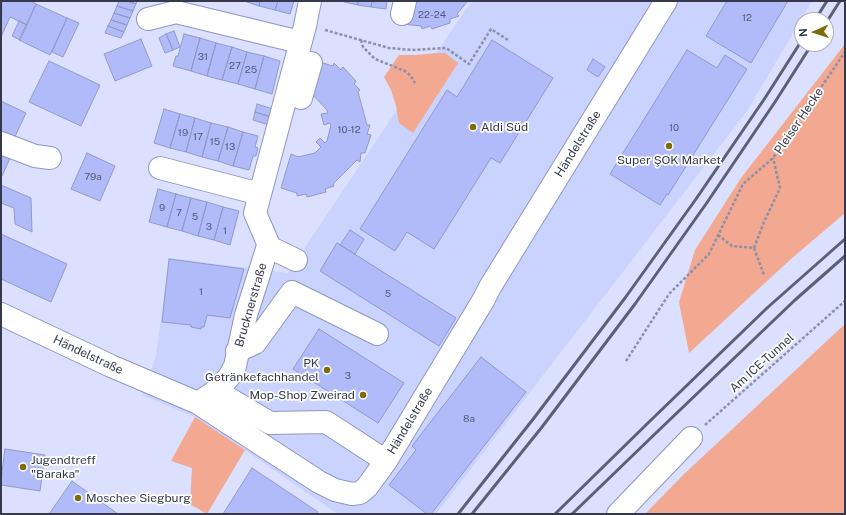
<!DOCTYPE html>
<html>
<head>
<meta charset="utf-8">
<style>
  body { margin:0 }
  #map { position:relative; width:846px; height:515px; overflow:hidden; background:#dae0fd; font-family:"Public Sans",sans-serif }
  canvas { display:block }
  .frame { position:absolute; inset:0; border:2px solid #36394c; pointer-events:none }
  .north { position:absolute; left:794px; top:12px; width:40px; height:40px; box-sizing:border-box; background:#fff; border:1px solid #afb0b7; border-radius:50%; rotate:267deg; font-size:11px; font-weight:700; line-height:16px; text-align:center; color:#36394c }
  .north::after { content:''; display:block; margin:auto; width:14px; height:18px; background:#7e6c06; clip-path:polygon(50% 0,100% 100%,50% 72%,0 100%) }
</style>
</head>
<body>
<div id="map">
<canvas width="846" height="515"></canvas>
<div class="frame"></div>
<div class="north">N</div>
</div>
<script>
const ctx = document.querySelector('canvas').getContext('2d');
ctx.lineJoin = 'round';
function fill(path, color) { ctx.fillStyle = color; ctx.fill(path, 'evenodd'); }
const shape = rows => new Path2D(rows.map(r => 'M' + r).join(''));
function stroke(path, color, width, dash) { ctx.strokeStyle = color; ctx.lineWidth = width; ctx.lineCap = dash ? 'butt' : 'round'; ctx.setLineDash(dash || []); ctx.stroke(path); }
function drawText(font, color, halo, rows, align = 'center') {
  ctx.font = font + ' "Public Sans",sans-serif'; ctx.lineWidth = 3.5; ctx.setLineDash([]); ctx.textBaseline = 'middle'; ctx.strokeStyle = halo; ctx.fillStyle = color; for (const [text, x, y, turn = 0] of rows) {
    ctx.save(); ctx.translate(x, y); ctx.rotate((+turn || 0) * Math.PI / 180); ctx.textAlign = isNaN(turn) ? turn : align; if (halo) ctx.strokeText(text, 0, 0); ctx.fillText(text, 0, 0); ctx.restore();
  }
}
fill(shape([
  [472,1,812,1,747,111,436,514,335,514,336,513,245,450,195,417,142,395,156,356,169,258,288,273,409,92]
]), '#cad2fe');
fill(shape([
  [845,44,845,213,791,259,689,353,679,302,695,250,741,178],
  [436,53,445,53,458,63,413,133,399,123,396,106,391,90,384,77,399,55,417,55],
  [845,324,845,514,645,514,683,475],
  [195,417,245,450,207,514,190,504,192,468,171,461]
]), '#f3a892');
const building = shape([
  [2,1,31,1,36,4,27,25,10,17,1,37,2,1],
  [119,1,127,1,136,4,133,11,117,6,119,1],
  [127,1,137,1,136,4,127,1],
  [244,1,260,1,259,6,244,1],
  [260,1,278,1,275,10,259,6,260,1],
  [278,1,294,1,290,14,275,10,278,1],
  [344,1,358,1,358,5,344,2,344,1],
  [358,1,372,1,371,7,358,5,358,1],
  [372,1,387,1,386,9,371,7,372,1],
  [408,1,468,1,457,14,459,16,450,19,450,23,432,29,430,26,422,29,421,26,403,24,408,1],
  [727,1,788,1,751,63,706,36,727,1],
  [36,4,67,18,50,55,19,40,36,4],
  [117,6,133,11,130,18,114,13,117,6],
  [114,13,130,18,127,25,111,20,114,13],
  [67,18,79,23,63,57,52,52,67,18],
  [111,20,127,25,124,32,108,26,111,20],
  [19,21,27,25,20,40,12,36,19,21],
  [108,26,124,32,121,38,105,33,108,26],
  [174,31,180,47,173,50,166,34,174,31],
  [166,34,173,50,165,53,159,38,166,34],
  [184,34,200,38,191,71,173,66,176,56,178,56,184,34],
  [200,38,216,43,207,76,191,71,200,38],
  [141,39,152,66,115,81,104,54,141,39],
  [492,40,553,78,500,163,491,158,434,249,407,232,395,251,360,229,447,90,457,97,492,40],
  [216,43,232,47,222,80,207,76,216,43],
  [232,47,247,52,238,84,222,80,232,47],
  [687,50,717,68,725,55,747,69,668,195,667,194,660,205,610,174,687,50],
  [247,52,264,56,255,89,238,84,247,52],
  [264,56,280,61,272,94,255,89,264,56],
  [593,59,605,67,598,77,587,70,593,59],
  [49,61,100,85,81,126,29,102,49,61],
  [316,61,333,66,334,63,341,70,343,67,356,81,354,84,360,90,358,92,367,125,370,125,367,134,371,135,365,153,361,153,360,162,357,160,333,184,334,186,325,189,326,192,307,197,306,194,297,196,297,193,281,188,291,154,298,157,315,153,321,147,316,142,320,138,325,143,327,141,331,125,330,123,324,125,321,114,328,113,327,110,315,97,307,95,316,61],
  [1,101,26,113,12,143,1,138,1,101],
  [257,104,273,109,271,117,255,112,257,104],
  [164,109,180,114,170,148,154,143,164,109],
  [255,112,271,117,269,125,253,120,255,112],
  [180,114,195,118,186,152,170,148,180,114],
  [195,118,211,123,202,157,186,152,195,118],
  [211,123,228,127,218,161,202,157,211,123],
  [228,127,243,132,233,166,218,161,228,127],
  [243,132,258,136,255,147,258,148,256,156,253,156,249,170,233,166,243,132],
  [1,149,12,154,1,178,1,149],
  [87,153,115,166,100,201,71,189,87,153],
  [1,185,31,198,32,232,15,224,14,208,1,203,1,185],
  [158,189,176,194,167,227,149,222,158,189],
  [176,194,191,198,182,231,167,227,176,194],
  [191,198,207,202,198,236,182,231,191,198],
  [207,202,223,207,214,240,198,236,207,202],
  [223,207,239,211,230,245,214,240,223,207],
  [350,230,364,239,355,254,340,245,350,230],
  [1,234,67,264,51,302,1,279,1,234],
  [337,243,456,318,439,346,320,271,337,243],
  [169,259,244,269,230,318,207,315,204,327,201,327,201,329,191,327,191,325,162,322,169,259],
  [319,329,404,383,378,423,293,369,319,329],
  [481,357,526,392,431,514,427,514,389,485,416,450,412,446,481,357],
  [5,449,45,455,40,491,1,485,1,479,5,449],
  [252,468,318,512,316,514,223,514,252,468],
  [72,481,118,514,49,514,72,481]
]);
fill(building, '#b1bbfa');
stroke(building, '#9299c7', 1);
const minor = shape([
  [402,14,405,1],
  [148,19,176,12,300,42],
  [301,98,311,63],
  [1,143,35,156,50,158],
  [160,168,260,194],
  [267,249,273,249,296,260],
  [1,314,111,366,198,403,319,482,335,490,352,494,360,493,367,487,386,461,484,299,490,287,666,1],
  [237,351,255,343,292,292,377,334],
  [216,391,270,423,326,422,386,461],
  [198,403,216,391,229,377,235,366,246,315,267,249,268,243,255,213,305,26,310,1],
  [618,514,691,438]
]);
stroke(minor, '#8e96c3', 24);
stroke(shape([
  [325,30,389,48,412,50,446,48,469,64,491,29,508,40],
  [361,40,363,47,375,59,405,71,411,76,415,83],
  [718,235,732,246,754,248,764,275],
  [754,248,764,222,780,188,773,158],
  [626,361,669,294,709,254,743,184,773,158,845,52],
  [705,425,845,301]
]), '#8c90a9', 2.5, [3, 2]);
stroke(minor, '#fff', 22);
stroke(shape([
  [815,20,827,1],
  [826,23,840,1],
  [458,514,534,418,625,298,696,199,765,98,802,40],
  [472,514,542,427,635,304,706,204,775,102,812,44],
  [555,514,650,421,767,308,845,239],
  [572,514,658,431,795,300,845,256]
]), '#5c6075', 3);
for (const [x, y, r, color] of [
  [473,127,4,"#7e6c06"],
  [669,146,4,"#7e6c06"],
  [327,370,4,"#7e6c06"],
  [363,395,4,"#7e6c06"],
  [23,467,4,"#7e6c06"],
  [78,498,4,"#7e6c06"]
]) { const dot = new Path2D(); dot.arc(x, y, r, 0, 2 * Math.PI); ctx.fillStyle = color; ctx.fill(dot); stroke(dot, '#fff', 1.5); }
drawText('10px', '#555a78', null, [
  ["22-24",432,15],
  ["12",747,18],
  ["31",203,57],
  ["27",235,66],
  ["25",251,70],
  ["10",674,128],
  ["10-12",349,130],
  ["19",183,133],
  ["17",198,137],
  ["15",215,142],
  ["13",230,147],
  ["79a",93,177],
  ["9",162,208],
  ["7",179,213],
  ["5",195,217],
  ["3",209,227],
  ["1",225,231],
  ["1",201,292],
  ["5",388,294],
  ["3",348,376],
  ["8a",469,419]
]);
drawText('12px', '#36394c', '#fff', [
  ["Pleiser Hecke",799,121,-56],
  ["Händelstraße",578,144,-58],
  ["Brucknerstraße",251,305,-74],
  ["Händelstraße",88,355,25],
  ["Am ICE-Tunnel",762,363,-42],
  ["Händelstraße",410,421,-59]
]);
drawText('12px', '#36394c', '#fff', [
  ["Aldi Süd",481,127],
  ["Super ŞOK Market",669,160,"center"],
  ["PK",319,363,"right"],
  ["Getränkefachhandel",319,377,"right"],
  ["Mop-Shop Zweirad",355,395,"right"],
  ["Jugendtreff",31,460],
  ["\"Baraka\"",31,474],
  ["Moschee Siegburg",86,498]
], 'left');
</script>
</body>
</html>
